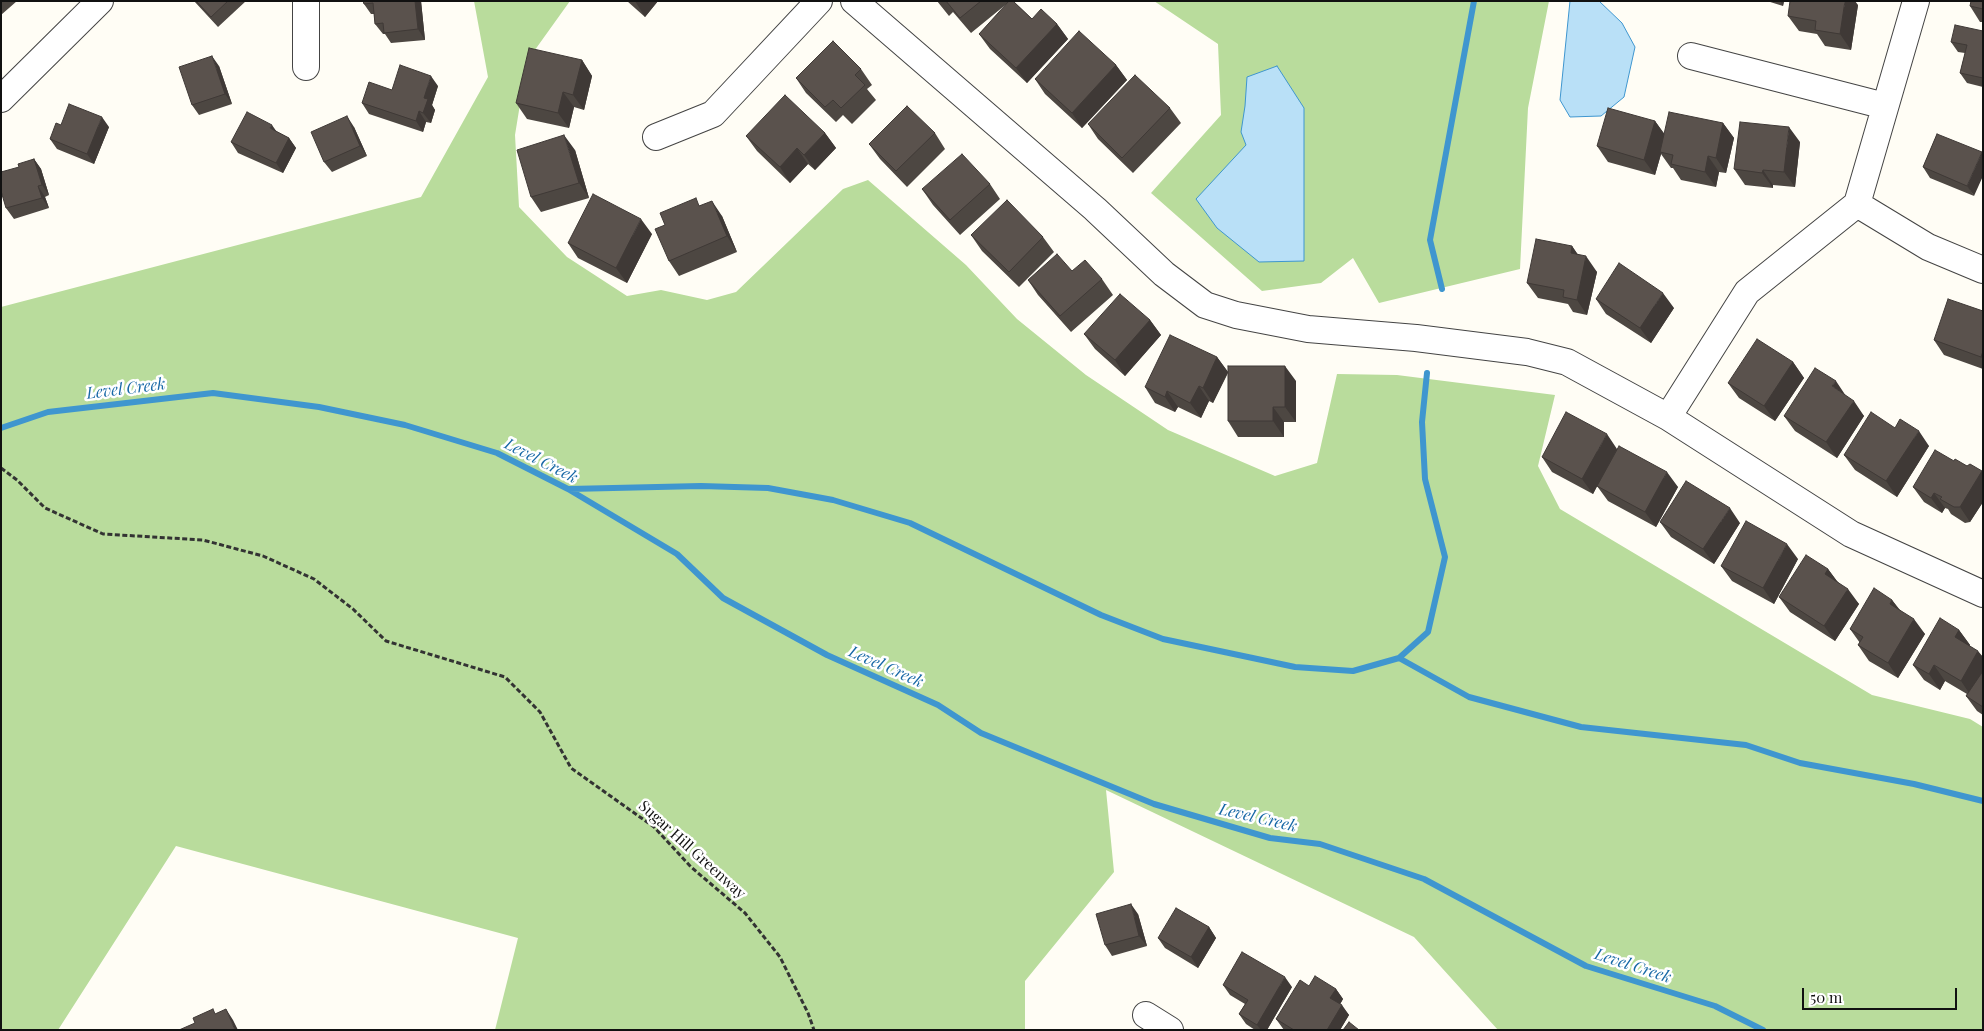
<!DOCTYPE html>
<html>
<head>
<meta charset="utf-8">
<style>
  body { margin:0 }
  #map { position:relative; width:1984px; height:1031px; overflow:hidden; background:#fffdf5; font-family:"Playfair Display",serif }
  canvas { display:block }
  .frame { position:absolute; inset:0; border:2px solid #111; pointer-events:none }
  .scale { position:absolute; left:1802px; top:988px; width:155px; height:22px; box-sizing:border-box; border:2px solid #111; border-top:0; padding-left:6px; font-size:15px; line-height:18px; white-space:nowrap; color:#111; -webkit-text-stroke:4px #fff; paint-order:stroke }
</style>
</head>
<body>
<div id="map">
<canvas width="1984" height="1031"></canvas>
<div class="frame"></div>
<div class="scale">50 m</div>
</div>
<script>
const ctx = document.querySelector('canvas').getContext('2d');
ctx.lineJoin = 'round';
function fill(path, color) { ctx.fillStyle = color; ctx.fill(path, 'evenodd'); }
const shape = rows => new Path2D(rows.map(r => 'M' + r).join(''));
function stroke(path, color, width, dash) { ctx.strokeStyle = color; ctx.lineWidth = width; ctx.lineCap = dash ? 'butt' : 'round'; ctx.setLineDash(dash || []); ctx.stroke(path); }
function drawText(font, color, halo, rows, align = 'center') {
  ctx.font = font + ' "Playfair Display",serif'; ctx.lineWidth = 5; ctx.setLineDash([]); ctx.textBaseline = 'middle'; ctx.strokeStyle = halo; ctx.fillStyle = color; for (const [text, x, y, turn = 0] of rows) {
    ctx.save(); ctx.translate(x, y); ctx.rotate((+turn || 0) * Math.PI / 180); ctx.textAlign = isNaN(turn) ? turn : align; if (halo) ctx.strokeText(text, 0, 0); ctx.fillText(text, 0, 0); ctx.restore();
  }
}
fill(shape([
  [474,1,570,1,527,61,515,135,519,207,567,257,627,296,661,290,707,300,736,292,843,189,868,180,966,265,1017,319,1086,375,1168,430,1275,476,1317,463,1337,374,1397,375,1555,395,1538,466,1560,509,1872,695,1970,719,1983,727,1983,1030,1498,1030,1414,937,1106,790,1114,872,1025,981,1025,1030,495,1030,518,938,176,846,58,1030,1,1030,1,307,421,197,488,77],
  [1154,1,1549,1,1528,108,1520,269,1379,303,1353,258,1321,283,1262,291,1151,193,1221,115,1218,44]
]), '#b9dc9c');
const water = shape([
  [1570,1,1599,1,1622,23,1635,47,1624,97,1601,116,1570,117,1560,100,1570,1],
  [1277,66,1304,108,1304,261,1259,262,1217,228,1196,199,1246,145,1241,132,1245,106,1247,77,1277,66]
]);
fill(water, '#b9e0f7');
stroke(water, '#3f96cf', 1);
stroke(shape([
  [1442,289,1430,240,1474,1],
  [1,428,48,412,213,393,319,407,405,425,497,453,568,489,677,554,723,598,827,655,938,705,981,733,1154,804,1270,838,1320,844,1424,879,1586,966,1715,1006,1763,1030],
  [569,489,701,486,768,488,833,500,910,523,1101,615,1163,639,1295,667,1353,671,1399,658,1428,632,1445,557,1425,479,1422,422,1427,373],
  [1399,658,1469,697,1581,727,1746,745,1800,763,1914,784,1983,801]
]), '#3f96cf', 6);
const minor = shape([
  [854,1,1095,209,1164,274,1205,305,1236,315,1308,329,1416,338,1527,352,1567,362,1668,417,1851,534,1983,594],
  [1691,56,1885,106],
  [306,67,306,1],
  [1,99,100,1],
  [656,137,713,114,819,1],
  [1857,204,1928,247,1983,270],
  [1668,417,1747,292,1857,204,1916,1],
  [1146,1015,1170,1030]
]);
stroke(minor, '#444', 28);
stroke(shape([
  [1,468,17,480,45,508,103,534,203,540,263,556,314,579,353,609,386,641,505,677,540,712,571,768,654,827,691,867,745,913,780,957,808,1013,814,1030]
]), '#333', 3, [5, 2.5]);
stroke(minor, '#fff', 26);
fill(shape([
  [1,1,17,1,1,15],
  [194,1,246,1,218,27],
  [363,1,421,1,425,40,391,43,385,34,383,34,375,24,374,14,371,14,364,4],
  [627,1,658,1,645,17],
  [937,1,1013,1,1032,19,1057,24,1068,39,1027,83,990,49,979,34,1009,2,971,33,953,12,949,16],
  [1767,1,1784,1,1783,6],
  [1983,1,1983,22,1980,22,1970,6],
  [1858,5,1851,50,1825,46,1817,34,1799,31,1788,16],
  [1983,31,1983,87,1967,83,1960,73,1965,53,1958,52,1951,42],
  [582,60,592,76,584,110,574,107,569,128,527,119,516,103],
  [1116,65,1127,80,1082,128,1045,94,1035,79],
  [219,66,232,104,199,115,192,105],
  [861,69,872,85,867,89,876,100,852,124,843,115,836,122,806,93,796,78],
  [438,86,432,105,435,110,431,123,426,122,423,132,369,114,362,103,392,90],
  [1170,108,1181,123,1133,173,1098,139,1088,124],
  [1655,121,1664,134,1723,123,1734,138,1726,173,1719,172,1716,187,1681,180,1673,168,1671,168,1661,154,1655,175,1608,162,1597,146],
  [61,125,109,127,94,164,57,149,50,139],
  [354,127,367,156,332,172,324,162],
  [277,132,289,138,296,148,283,173,238,153,231,142],
  [825,133,836,148,815,170,808,164,790,183,757,151,746,136],
  [935,133,945,149,907,187,880,159,869,144],
  [1937,134,1974,196,1930,178,1923,167],
  [1800,142,1795,187,1773,185,1773,188,1745,185,1734,169],
  [575,150,589,198,541,212,531,197],
  [34,159,41,169,49,195,45,197,49,208,14,219,6,208,19,167],
  [990,184,1000,199,960,235,933,205,922,189],
  [701,205,722,216,737,252,679,276,669,261,665,225],
  [652,234,627,283,578,258,568,243],
  [971,235,1043,237,1054,252,1019,287,982,251],
  [1572,246,1578,255,1597,272,1587,315,1573,312,1568,304,1538,298,1527,283],
  [1072,271,1102,279,1113,295,1071,332,1038,295,1028,280],
  [1596,299,1674,308,1651,343,1606,314],
  [1983,311,1983,369,1944,355,1934,340],
  [1150,320,1161,335,1125,376,1095,349,1084,334],
  [1217,357,1228,372,1296,381,1296,422,1284,422,1284,437,1238,437,1228,421,1228,373,1213,403,1209,401,1201,418,1178,407,1175,412,1155,403,1145,387],
  [1793,362,1804,378,1775,421,1739,398,1728,383],
  [1846,396,1864,416,1837,458,1795,431,1784,416],
  [1895,428,1929,446,1897,497,1855,470,1844,455],
  [1617,449,1678,487,1656,527,1608,501,1597,486,1593,494,1552,472,1542,457],
  [1954,461,1983,472,1983,502,1970,522,1965,523,1951,514,1948,509,1945,508,1942,513,1924,502,1913,487],
  [1660,522,1740,523,1714,564,1671,537],
  [1798,559,1774,604,1732,581,1721,566],
  [1828,569,1837,581,1859,604,1835,641,1790,612,1779,597],
  [1892,600,1900,610,1925,634,1898,678,1869,661,1858,645,1860,643,1850,629],
  [1959,630,1970,645,1970,646,1983,657,1983,715,1977,711,1966,696,1967,694,1945,681,1940,690,1924,680,1913,665],
  [1138,914,1147,946,1112,956,1105,945],
  [1209,927,1216,938,1198,968,1165,948,1158,938],
  [1223,985,1292,987,1267,1030,1255,1030,1246,1024,1239,1014,1245,1004,1230,995],
  [1309,986,1336,989,1343,999,1340,1004,1349,1015,1340,1030,1284,1030,1276,1019]
]), '#4d4742');
fill(shape([
  [415,1,421,1,425,40,418,29],
  [635,1,658,1,645,17],
  [1780,1,1784,1,1783,6],
  [1845,1,1855,1,1858,5,1851,50,1840,34],
  [1057,24,1068,39,1027,83,1016,68],
  [212,56,219,66,232,104,225,94],
  [582,60,592,76,584,110,573,95],
  [1116,65,1127,80,1082,128,1072,113],
  [431,76,438,86,432,105,435,110,431,123,423,113,424,98],
  [563,92,574,107,569,128,558,113],
  [419,111,426,122,423,132,416,121],
  [347,116,354,127,367,156,360,146],
  [102,117,109,127,94,164,87,154],
  [1655,121,1666,136,1660,152,1661,154,1655,175,1644,160],
  [1723,123,1734,138,1726,173,1716,158],
  [272,125,279,135,270,128],
  [1789,127,1800,142,1795,187,1784,172],
  [825,133,836,148,815,170,804,155],
  [564,135,575,150,589,198,579,183],
  [289,138,296,148,283,173,276,163],
  [797,148,808,164,790,183,780,167],
  [1982,152,1983,154,1983,176,1974,196,1967,186],
  [1708,156,1719,172,1716,187,1705,172],
  [34,159,41,169,49,195,42,185],
  [1763,170,1773,185,1773,188,1762,173],
  [38,186,45,197,49,208,42,198],
  [712,201,722,216,737,252,727,236],
  [641,219,652,234,627,283,616,268],
  [1572,246,1583,262,1571,253],
  [1586,256,1597,272,1587,315,1577,300],
  [1663,293,1674,308,1651,343,1640,328],
  [1150,320,1161,335,1125,376,1115,360],
  [1983,351,1983,360,1981,357],
  [1217,357,1228,372,1213,403,1203,388],
  [1793,362,1804,378,1775,421,1764,406],
  [1285,366,1296,381,1296,422,1285,407],
  [1836,381,1846,396,1832,386],
  [1199,386,1209,401,1201,418,1190,403],
  [1167,391,1178,407,1175,412,1165,397],
  [1854,401,1864,416,1837,458,1826,442],
  [1273,407,1284,422,1284,437,1273,421],
  [1919,431,1929,446,1897,497,1886,481],
  [1607,434,1617,449,1593,494,1582,479],
  [1982,471,1983,502,1970,522,1960,507],
  [1667,472,1678,487,1656,527,1645,512],
  [1934,493,1945,508,1942,513,1931,498],
  [1730,508,1740,523,1714,564,1703,549],
  [1787,544,1798,559,1774,604,1763,588],
  [1828,569,1839,584,1825,574],
  [1848,589,1859,604,1835,641,1824,626],
  [1892,600,1903,615,1890,604],
  [1914,619,1925,634,1898,678,1888,663],
  [1959,630,1970,645,1966,652,1955,637],
  [1978,651,1983,657,1983,676,1971,696,1961,681],
  [1934,665,1945,681,1940,690,1929,674],
  [1131,904,1138,914,1147,946,1139,936],
  [1209,927,1216,938,1198,968,1191,957],
  [1285,977,1292,987,1267,1030,1261,1030,1257,1025],
  [1336,989,1343,999,1338,1008,1330,998],
  [1342,1005,1349,1015,1340,1030,1327,1030],
  [226,1009,233,1020,238,1030,235,1030]
]), '#3f3936');
const building = shape([
  [196,1,228,1,211,17,196,1],
  [363,1,415,1,418,29,384,33,383,23,375,24,373,3,364,4,363,1],
  [946,1,981,1,960,18,946,1],
  [1009,1,1013,1,1032,19,1041,9,1057,24,1016,68,979,34,1009,1],
  [1790,1,1845,1,1840,34,1815,30,1816,21,1788,16,1790,1],
  [1971,1,1983,1,1983,9,1970,6,1971,1],
  [1955,25,1983,31,1983,78,1960,73,1967,45,1951,42,1955,25],
  [1079,31,1116,65,1072,113,1035,79,1079,31],
  [833,41,861,69,855,75,865,85,841,108,833,100,825,107,796,78,833,41],
  [529,48,582,60,573,95,563,92,558,113,516,103,529,48],
  [212,56,225,94,192,105,179,67,212,56],
  [400,65,431,76,424,98,428,99,423,113,419,111,416,121,362,103,369,82,392,90,400,65],
  [1135,75,1170,108,1122,158,1088,124,1135,75],
  [785,95,825,133,804,155,797,148,780,167,746,136,785,95],
  [69,104,102,117,87,154,50,139,56,123,61,125,69,104],
  [907,106,935,133,896,171,869,144,907,106],
  [1608,108,1655,121,1644,160,1597,146,1608,108],
  [247,112,272,125,270,128,289,138,276,163,231,142,247,112],
  [1669,112,1723,123,1716,158,1708,156,1705,172,1671,164,1673,155,1660,152,1669,112],
  [347,116,360,146,324,162,311,132,347,116],
  [1740,122,1789,127,1784,172,1763,170,1762,173,1734,169,1740,122],
  [1937,134,1982,152,1967,186,1923,167,1937,134],
  [564,135,579,183,531,197,517,150,564,135],
  [962,154,990,184,950,220,922,189,962,154],
  [34,159,42,185,38,186,42,198,6,208,1,191,1,172,19,167,18,164,34,159],
  [593,194,641,219,616,268,568,243,593,194],
  [696,198,699,206,712,201,727,236,669,261,655,229,665,225,660,213,696,198],
  [1007,200,1043,237,1009,272,971,235,1007,200],
  [1536,239,1572,246,1571,253,1586,256,1577,300,1563,297,1564,290,1527,283,1536,239],
  [1057,254,1072,271,1085,260,1102,279,1060,316,1028,280,1057,254],
  [1619,263,1663,293,1640,328,1596,299,1619,263],
  [1120,294,1150,320,1115,360,1084,334,1120,294],
  [1948,299,1983,311,1983,351,1981,357,1934,340,1948,299],
  [1170,335,1217,357,1203,388,1199,386,1190,403,1167,391,1165,397,1145,387,1170,335],
  [1757,339,1793,362,1764,406,1728,383,1757,339],
  [1228,366,1285,366,1285,407,1273,407,1273,421,1228,421,1228,366],
  [1815,368,1836,381,1832,386,1854,401,1826,442,1784,416,1815,368],
  [1566,412,1607,434,1582,479,1542,457,1566,412],
  [1871,412,1895,428,1900,419,1919,431,1886,481,1844,455,1871,412],
  [1619,446,1667,472,1645,512,1597,486,1619,446],
  [1935,450,1954,461,1955,459,1967,466,1970,464,1982,471,1960,507,1954,507,1940,499,1942,497,1934,493,1931,498,1913,487,1935,450],
  [1686,481,1730,508,1703,549,1660,522,1686,481],
  [1746,521,1787,544,1763,588,1721,566,1746,521],
  [1806,555,1828,569,1825,574,1848,589,1824,626,1779,597,1806,555],
  [1874,588,1892,600,1890,604,1914,619,1888,663,1858,645,1863,637,1850,629,1874,588],
  [1940,618,1959,630,1955,637,1978,651,1961,681,1934,665,1929,674,1913,665,1940,618],
  [1983,671,1983,707,1966,696,1983,671],
  [1131,904,1139,936,1105,945,1096,914,1131,904],
  [1176,908,1209,927,1191,957,1158,938,1176,908],
  [1242,952,1285,977,1257,1025,1239,1014,1248,1000,1223,985,1242,952],
  [1315,976,1336,989,1330,998,1342,1005,1327,1030,1294,1030,1276,1019,1300,980,1309,986,1315,976],
  [213,1009,215,1014,226,1009,235,1030,179,1030,195,1023,193,1018,213,1009],
  [1349,1022,1359,1030,1343,1030,1349,1022]
]);
fill(building, '#5a524d');
stroke(building, '#3f3936', 1);
drawText('15px', '#111', '#fff', [
  ["Sugar Hill Greenway",692,850,42]
]);
drawText('italic 16px', '#1768a6', '#fff', [
  ["Level Creek",126,389,-7],
  ["Level Creek",541,461,27],
  ["Level Creek",886,667,24],
  ["Level Creek",1258,818,13],
  ["Level Creek",1633,966,18]
]);
</script>
</body>
</html>
